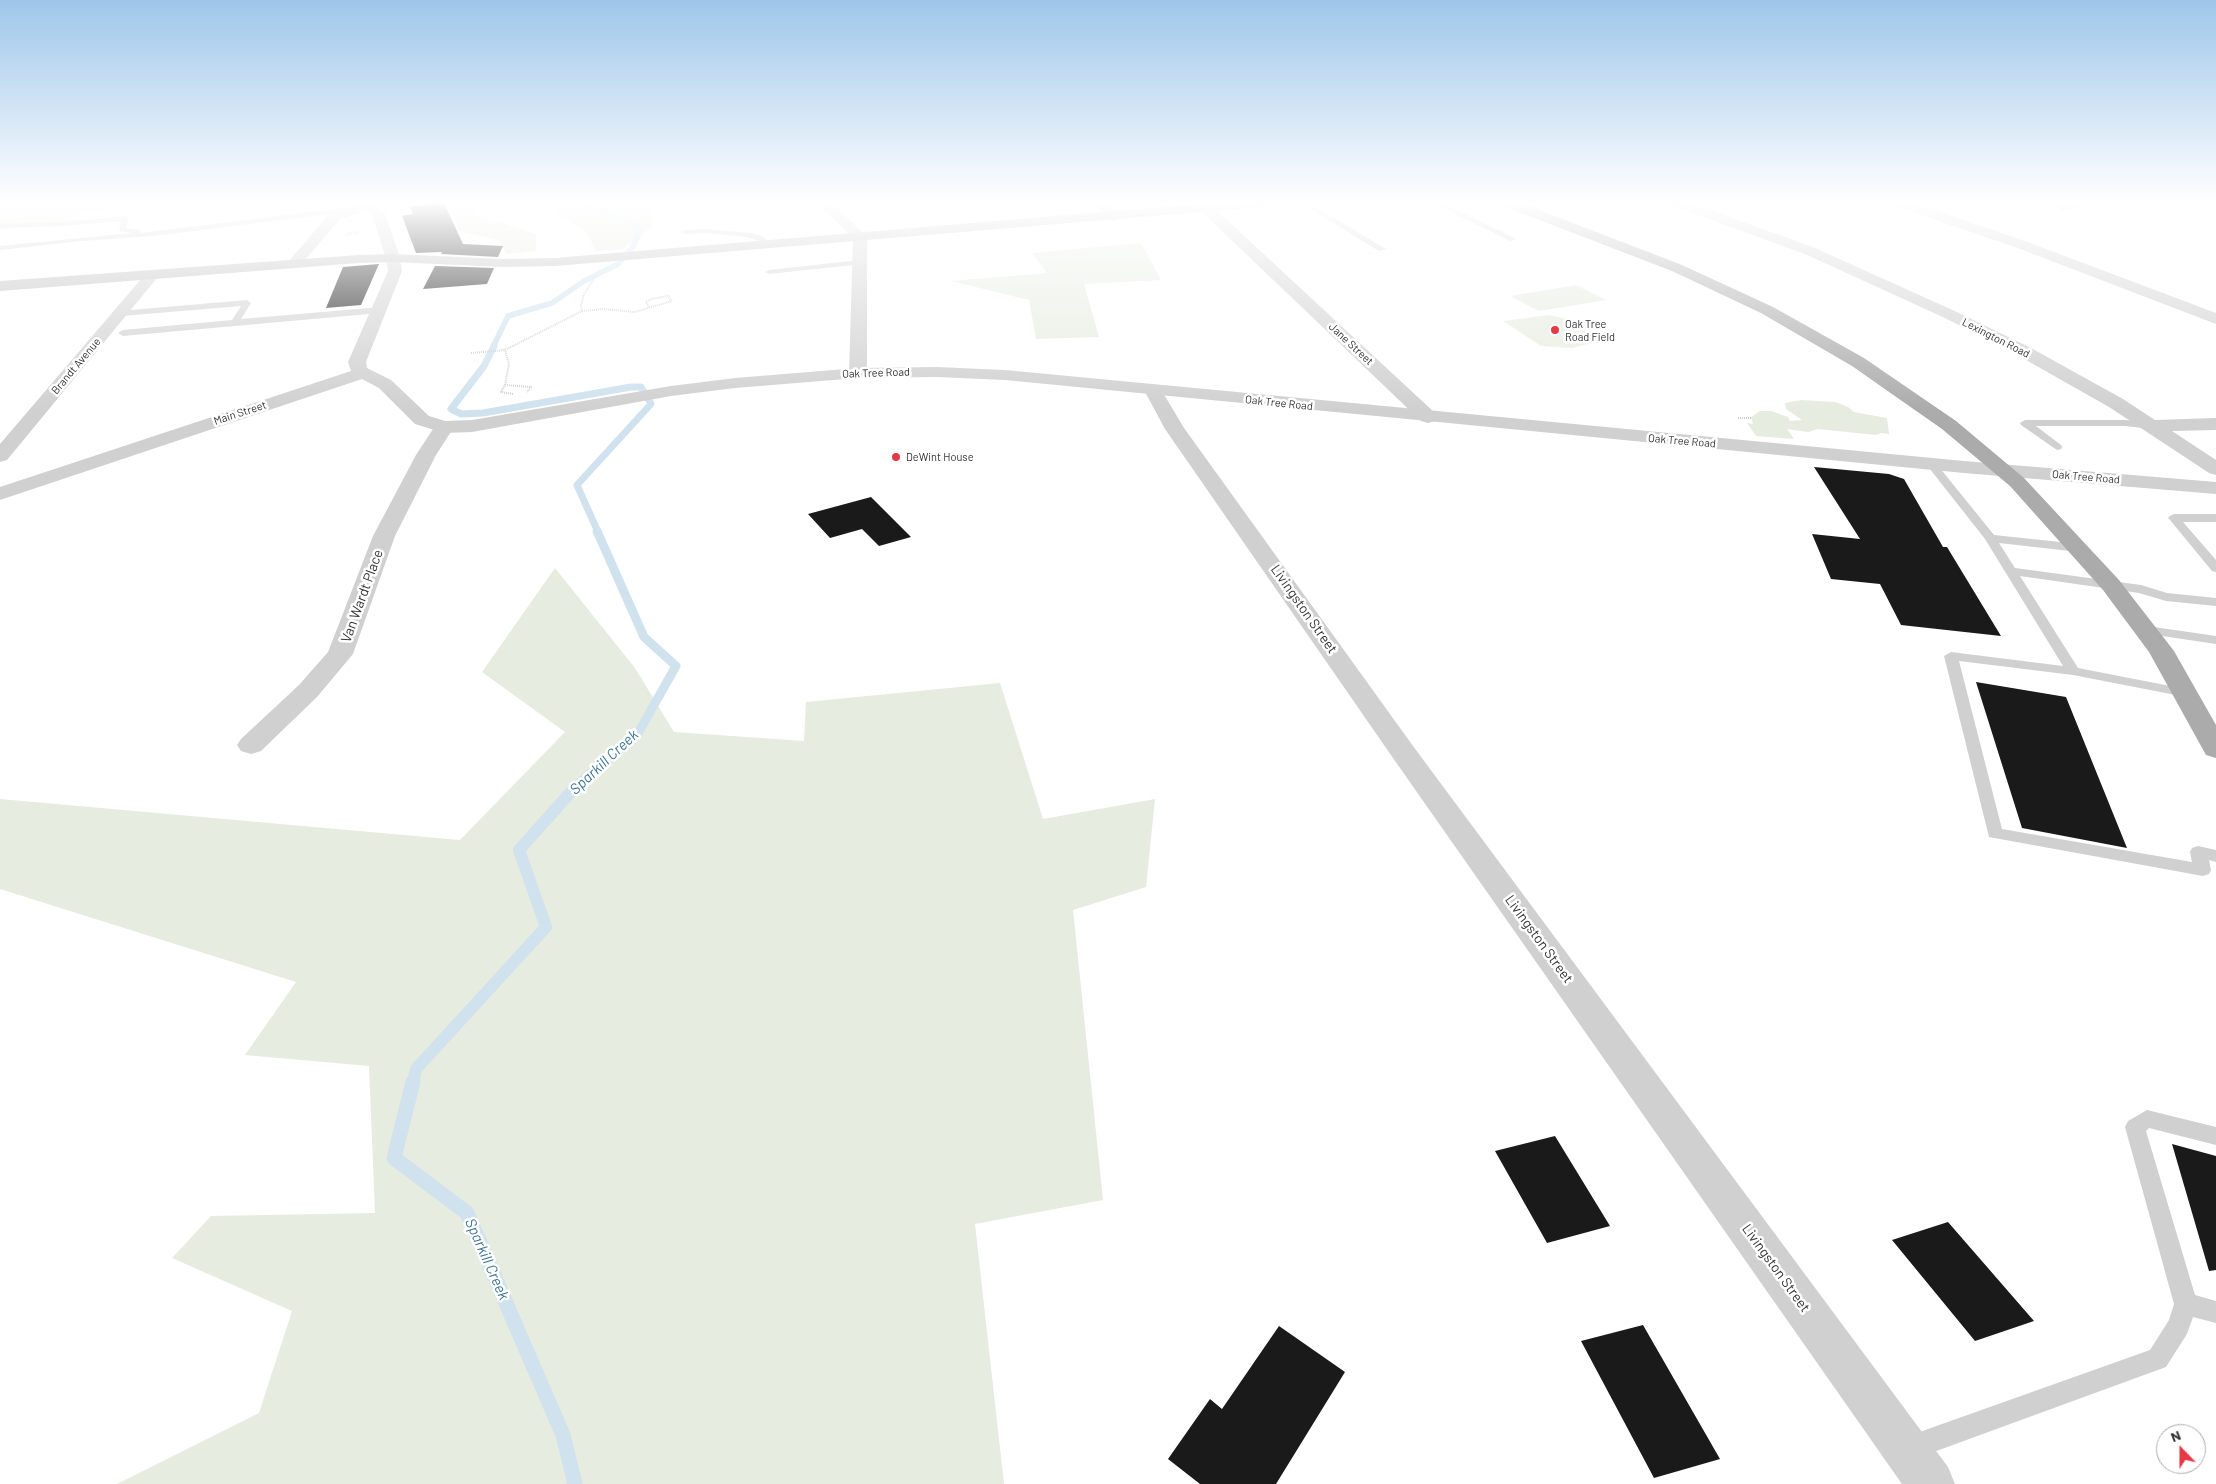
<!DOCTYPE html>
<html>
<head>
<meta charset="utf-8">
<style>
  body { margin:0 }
  #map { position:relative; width:2216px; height:1484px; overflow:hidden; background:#fff; font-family:Barlow,sans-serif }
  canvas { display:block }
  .north { position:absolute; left:2156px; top:1424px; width:50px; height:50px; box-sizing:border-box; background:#fff; border:1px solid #adadad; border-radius:50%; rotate:338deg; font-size:14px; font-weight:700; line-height:20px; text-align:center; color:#333 }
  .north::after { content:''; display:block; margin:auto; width:18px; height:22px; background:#e63946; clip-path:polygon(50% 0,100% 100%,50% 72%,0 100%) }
</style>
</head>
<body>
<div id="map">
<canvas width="2216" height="1484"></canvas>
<div class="north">N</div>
</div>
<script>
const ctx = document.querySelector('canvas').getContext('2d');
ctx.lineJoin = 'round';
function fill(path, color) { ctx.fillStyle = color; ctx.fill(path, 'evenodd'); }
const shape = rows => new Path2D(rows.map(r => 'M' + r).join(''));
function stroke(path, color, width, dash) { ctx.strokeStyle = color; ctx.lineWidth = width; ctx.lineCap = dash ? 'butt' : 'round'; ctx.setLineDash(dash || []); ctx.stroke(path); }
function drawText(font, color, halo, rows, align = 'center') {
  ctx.font = font + ' Barlow,sans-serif'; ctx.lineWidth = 5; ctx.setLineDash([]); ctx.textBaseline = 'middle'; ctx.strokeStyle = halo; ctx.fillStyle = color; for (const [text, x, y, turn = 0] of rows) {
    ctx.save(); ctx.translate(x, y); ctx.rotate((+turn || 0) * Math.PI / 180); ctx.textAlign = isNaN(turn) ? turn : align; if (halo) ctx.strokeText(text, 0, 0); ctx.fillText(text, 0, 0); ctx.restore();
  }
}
fill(shape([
  [0,203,155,203,73,214,73,222,0,229],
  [453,203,478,203,475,214,536,234,536,251,506,254,499,240,457,231],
  [554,203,654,203,652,227,623,249,596,251,585,230,560,217],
  [1141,243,1161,280,1084,284,1099,337,1036,339,1029,300,951,281,1047,273,1032,253],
  [1576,285,1606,300,1539,311,1510,296],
  [1549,315,1571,320,1591,327,1598,336,1590,343,1573,348,1541,346,1503,321],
  [1801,400,1835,402,1848,407,1854,412,1887,418,1889,434,1881,433,1876,435,1818,429,1808,432,1787,429,1794,439,1756,436,1747,423,1753,424,1751,417,1760,411,1771,411,1788,417,1790,421,1802,420,1786,409,1785,403],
  [555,568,635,668,674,732,804,741,806,702,1000,683,1043,819,1155,799,1146,887,1073,910,1103,1200,975,1224,1004,1484,117,1484,259,1413,292,1311,172,1258,211,1216,375,1213,369,1066,245,1055,296,982,0,889,0,799,460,840,565,732,482,672]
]), '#e6ecdf');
stroke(shape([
  [493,347,508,316,552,303,584,281,618,264,632,248,642,228,583,203]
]), '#cfe2ee', 5.5);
stroke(shape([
  [494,346,484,366,451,409,461,414,483,413,631,387,641,387,651,404,577,485,598,532]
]), '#cfe2ee', 7);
stroke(shape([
  [594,772,637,735,676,666,644,637,597,531]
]), '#cfe2ee', 9);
stroke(shape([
  [413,1083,416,1069,546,927,519,850,570,793,595,771]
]), '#cfe2ee', 12);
stroke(shape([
  [413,1082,394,1158,467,1213,563,1435,575,1484]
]), '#cfe2ee', 15);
fill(shape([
  [436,203,444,203,463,244,503,246,498,257,441,254,442,252,416,253,402,216,413,214,410,207],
  [379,264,361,305,326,308,343,267],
  [435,266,494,268,487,284,423,289],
  [1814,467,1889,474,1904,479,1943,547,1947,547,2001,636,1901,625,1880,584,1831,579,1812,534,1860,539],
  [871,497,911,537,879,546,862,529,830,538,808,514],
  [1976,682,2066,697,2127,848,2022,828],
  [1555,1136,1610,1226,1547,1243,1495,1151],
  [2172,1144,2216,1156,2216,1270,2209,1271],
  [1948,1222,2034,1321,1975,1341,1892,1240],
  [1643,1325,1720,1459,1654,1478,1581,1341],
  [1279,1326,1345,1372,1276,1484,1200,1484,1168,1459,1210,1399,1222,1409]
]), '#1a1a1a');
stroke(shape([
  [356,232,359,233,346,235,348,233,356,232],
  [582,311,603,309,635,312,672,301,668,296,651,299,646,302,649,307],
  [471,353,505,350],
  [505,385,531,387,527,392],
  [513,394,501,392,505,385,509,364,505,350,582,311,581,305,584,294,594,279],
  [1738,418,1751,418]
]), '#cdcdcd', 2, [1, 1]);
fill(shape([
  [722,203,746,203,725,207,722,207,722,203],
  [1300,203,1309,203,1386,249,1379,251,1300,203],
  [1433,203,1442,203,1517,239,1510,241,1433,203],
  [359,206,363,208,362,210,153,236,81,241,0,250,0,246,132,233,119,231,121,221,62,226,0,228,0,224,62,222,125,216,129,218,126,228,140,230,140,233,359,206],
  [706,229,751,233,765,237,769,245,762,247,759,241,747,237,706,233,685,234,681,232,685,230,706,229],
  [860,260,864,262,863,264,769,274,765,272,769,270,860,260],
  [247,300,251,303,241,319,380,307,384,310,380,313,123,336,118,333,123,330,232,320,241,306,122,316,119,315,119,311,247,300],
  [2025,420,2125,420,2151,423,2156,426,2151,429,2125,426,2036,426,2061,445,2062,447,2061,449,2057,450,2021,425,2020,423,2025,420],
  [1931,461,1935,462,1994,535,2079,544,2085,548,2079,552,1999,543,2015,568,2141,585,2167,593,2216,598,2216,606,2166,601,2139,593,2020,576,2078,668,2191,690,2193,693,2186,697,2073,675,1959,661,2002,829,2192,862,2190,852,2192,848,2198,846,2216,850,2216,862,2209,860,2211,870,2209,874,2203,876,1989,837,1944,656,1951,652,2063,666,1985,539,1926,464,1931,461],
  [2174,514,2216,514,2216,522,2183,522,2216,560,2216,572,2212,571,2170,520,2168,518,2170,516,2174,514],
  [2147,626,2216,636,2216,644,2142,633,2140,630,2142,627,2147,626],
  [2147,1110,2216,1127,2216,1145,2149,1128,2146,1131,2195,1295,2216,1301,2216,1323,2193,1317,2187,1334,2166,1367,1909,1461,1900,1457,1896,1448,1900,1439,2150,1350,2169,1320,2174,1304,2125,1127,2128,1121,2147,1110]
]), '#d0d0d0');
fill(shape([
  [364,203,370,204,372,207,370,210,340,219,299,267,289,267,287,264,289,261,330,213,364,203],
  [818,203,832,203,867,237,867,373,864,377,858,378,852,377,849,373,853,238,818,203],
  [1094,203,1108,203,1120,217,1113,221,1108,220,1094,203],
  [1672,203,1691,203,1815,248,1957,312,2031,348,2123,399,2155,420,2216,418,2216,430,2172,431,2216,460,2216,475,2209,473,2109,407,2019,356,1945,318,1805,254,1673,206,1672,203],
  [1894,203,1914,203,2025,241,2216,313,2216,324,2015,247,1895,206,1894,203],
  [2062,203,2088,203,2087,206,2063,211,2056,207,2062,203],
  [1207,205,1212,206,1435,413,1437,417,1435,421,1428,423,1421,421,1202,212,1200,209,1202,206,1207,205],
  [152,271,157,272,159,275,157,278,7,460,0,462,0,444,147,272,152,271],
  [1153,385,1159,386,1184,428,1413,746,1948,1467,1955,1484,1902,1484,1393,758,1165,429,1144,390,1147,386,1153,385],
  [444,421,451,423,454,427,436,455,395,536,353,654,317,697,261,751,251,754,241,751,237,745,241,739,299,685,328,652,373,536,416,455,437,423,444,421]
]), '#d0d0d0');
fill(shape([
  [361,203,376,203,374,206,385,213,400,258,402,271,366,362,367,368,391,380,429,416,445,421,472,420,671,386,735,378,858,368,937,367,1005,370,1964,461,2216,482,2216,494,1964,473,1005,380,937,377,858,378,735,388,671,396,472,432,444,433,415,424,379,388,362,379,0,500,0,487,351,371,348,362,388,271,386,258,372,215,360,210,358,207,361,203]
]), '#d0d0d0');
fill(shape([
  [1210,203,1267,203,1261,207,555,266,503,267,393,262,359,263,0,291,0,281,359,255,393,254,503,259,555,258,1210,203]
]), '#bdbdbd');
fill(shape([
  [1502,203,1521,203,1682,265,1773,307,1864,358,1956,421,2024,478,2119,580,2174,651,2216,725,2216,758,2206,755,2149,652,2103,590,2010,486,1942,429,1852,366,1761,313,1672,271,1503,206,1502,203]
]), '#ababab');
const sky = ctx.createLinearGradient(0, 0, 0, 411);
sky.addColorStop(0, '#9ec6ea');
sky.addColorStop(0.49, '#fff');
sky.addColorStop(1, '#ffffff00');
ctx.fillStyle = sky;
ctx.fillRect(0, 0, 2216, 411);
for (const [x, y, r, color] of [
  [1555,330,5,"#e63946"],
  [896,457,5,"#e63946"]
]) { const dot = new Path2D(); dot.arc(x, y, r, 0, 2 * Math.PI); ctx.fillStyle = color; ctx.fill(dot); stroke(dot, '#fff', 2); }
drawText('11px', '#333', '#fff', [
  ["Oak Tree",1565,324],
  ["Road Field",1565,337],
  ["DeWint House",906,457]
], 'left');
drawText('11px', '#333', '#fff', [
  ["Lexington Road",1996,338,27],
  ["Jane Street",1351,344,43],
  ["Brandt Avenue",76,366,-50],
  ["Oak Tree Road",876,373,-2],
  ["Oak Tree Road",1279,403,6],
  ["Main Street",240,413,-18],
  ["Oak Tree Road",1682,441,5],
  ["Oak Tree Road",2086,477,5]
]);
drawText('14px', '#333', '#fff', [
  ["Van Wardt Place",362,596,-70],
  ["Livingston Street",1304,609,55],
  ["Livingston Street",1539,939,54],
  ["Livingston Street",1776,1268,54]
]);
drawText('italic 15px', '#3f7597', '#fff', [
  ["Sparkill Creek",604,762,-43],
  ["Sparkill Creek",487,1259,66]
]);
</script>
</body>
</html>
